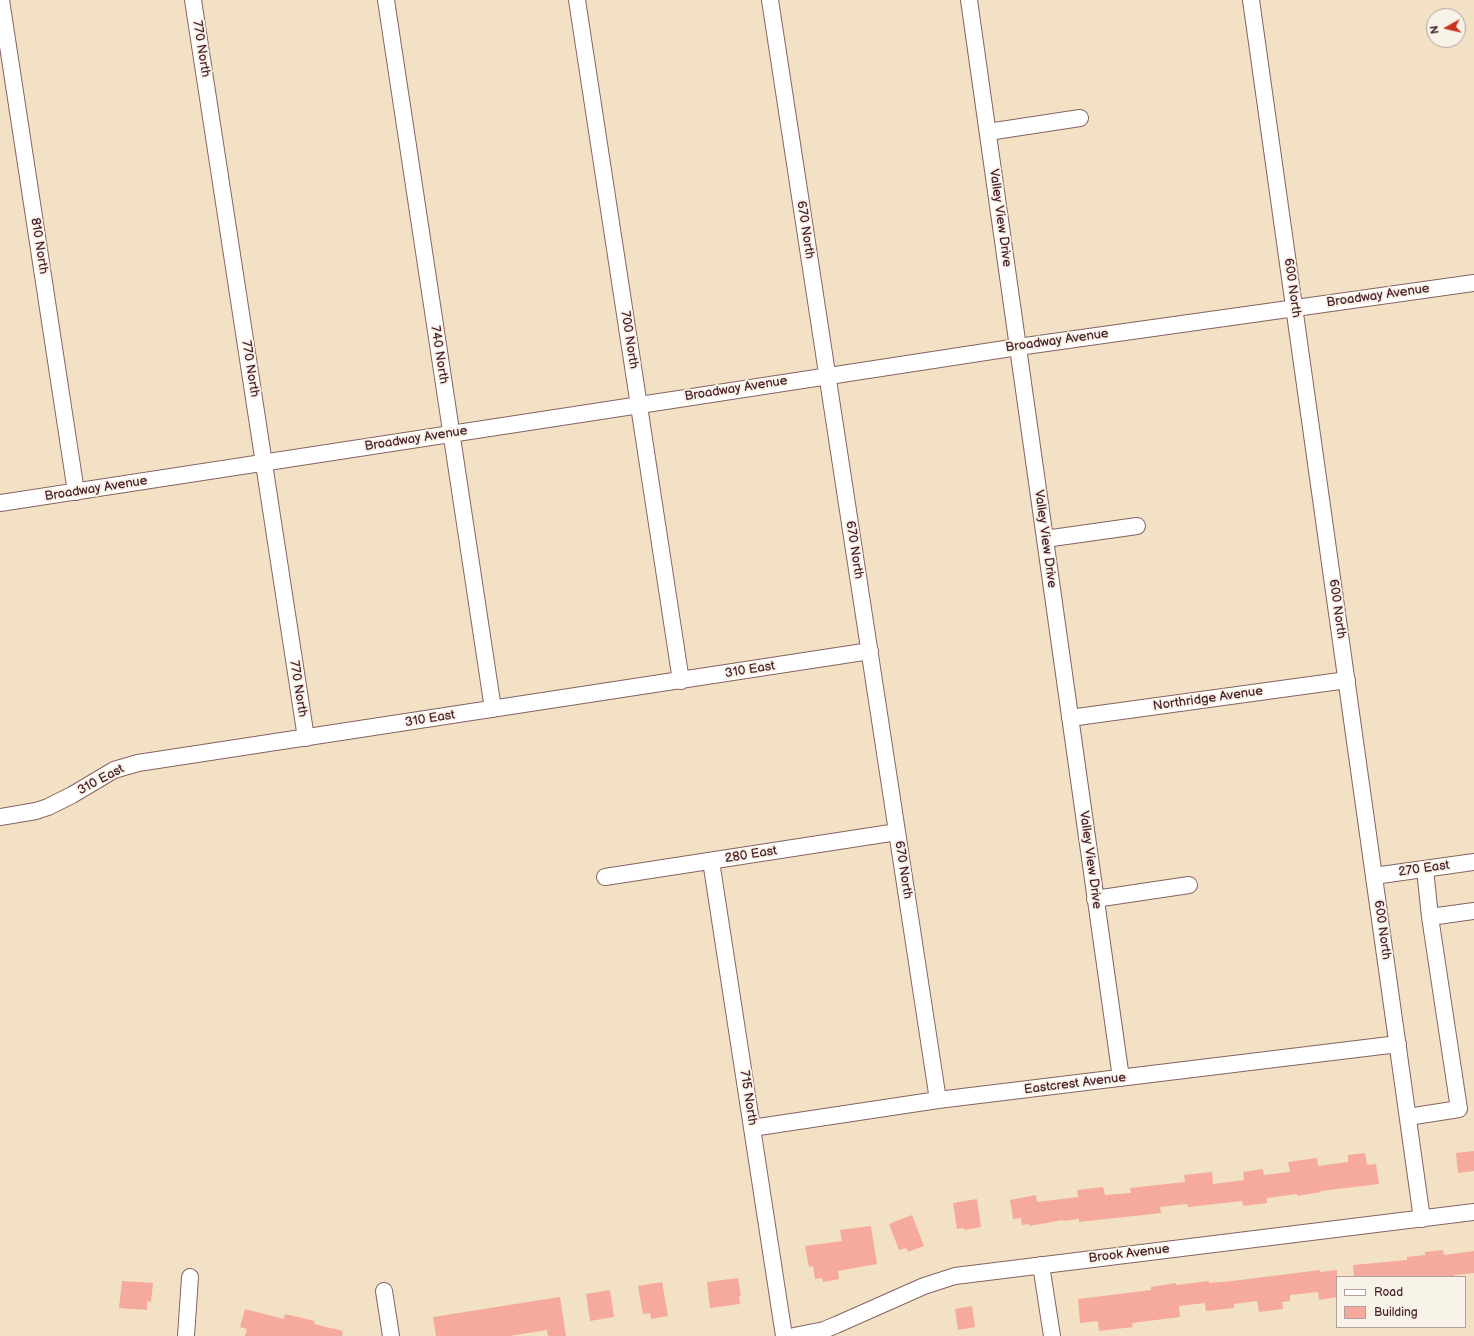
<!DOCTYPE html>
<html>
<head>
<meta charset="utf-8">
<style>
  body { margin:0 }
  #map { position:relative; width:1474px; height:1336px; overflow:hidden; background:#f3e1c6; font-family:"Balsamiq Sans",sans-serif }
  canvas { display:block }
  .legend { position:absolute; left:1336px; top:1276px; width:130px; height:52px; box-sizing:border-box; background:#f7f3e8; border:1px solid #b29e9c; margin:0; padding:5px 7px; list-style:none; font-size:12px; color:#4a1f2b }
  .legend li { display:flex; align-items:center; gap:8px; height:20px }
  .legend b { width:20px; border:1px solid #b29e9c }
  .north { position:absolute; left:1426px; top:8px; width:40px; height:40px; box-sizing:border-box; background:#f7f3e8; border:1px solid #b29e9c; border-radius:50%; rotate:262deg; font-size:11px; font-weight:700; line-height:16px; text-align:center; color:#4a1f2b }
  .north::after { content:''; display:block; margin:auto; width:14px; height:18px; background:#c8321e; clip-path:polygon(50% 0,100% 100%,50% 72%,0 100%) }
</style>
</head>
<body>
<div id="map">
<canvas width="1474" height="1336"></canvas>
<ul class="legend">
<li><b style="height:5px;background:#fff"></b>Road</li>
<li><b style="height:11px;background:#f5aa9d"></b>Building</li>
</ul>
<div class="north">N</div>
</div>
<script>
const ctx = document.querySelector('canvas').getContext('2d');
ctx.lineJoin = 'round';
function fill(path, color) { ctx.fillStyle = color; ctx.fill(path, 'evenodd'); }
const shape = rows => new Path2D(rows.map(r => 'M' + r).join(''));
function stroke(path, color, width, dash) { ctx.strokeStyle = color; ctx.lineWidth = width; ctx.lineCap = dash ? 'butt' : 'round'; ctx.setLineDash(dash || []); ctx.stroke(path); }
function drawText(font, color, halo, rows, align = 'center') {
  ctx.font = font + ' "Balsamiq Sans",sans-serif'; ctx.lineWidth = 4; ctx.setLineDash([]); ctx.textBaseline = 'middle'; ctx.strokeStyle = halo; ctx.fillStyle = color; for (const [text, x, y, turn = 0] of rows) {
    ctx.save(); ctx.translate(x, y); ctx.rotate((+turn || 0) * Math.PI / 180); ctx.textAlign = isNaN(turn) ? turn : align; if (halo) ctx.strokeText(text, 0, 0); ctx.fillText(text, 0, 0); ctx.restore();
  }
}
fill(shape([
  [1474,1151,1474,1171,1458,1173,1456,1153],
  [1365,1153,1367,1165,1376,1164,1379,1184,1321,1191,1321,1192,1298,1196,1297,1194,1267,1198,1267,1203,1243,1206,1242,1201,1188,1207,1187,1204,1160,1207,1161,1213,1079,1222,1079,1219,1063,1221,1063,1220,1029,1226,1029,1224,1022,1225,1021,1218,1013,1219,1010,1200,1036,1195,1037,1202,1078,1197,1077,1190,1103,1187,1105,1195,1131,1193,1130,1188,1185,1182,1184,1175,1212,1172,1213,1184,1244,1180,1243,1172,1263,1169,1264,1175,1290,1172,1288,1162,1317,1158,1318,1166,1348,1162,1348,1155],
  [977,1199,981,1227,964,1230,964,1228,957,1229,953,1203],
  [912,1215,924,1246,908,1252,906,1248,899,1250,889,1224],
  [871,1226,877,1264,838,1271,839,1279,823,1282,822,1278,815,1279,813,1266,809,1267,805,1246,842,1241,840,1230],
  [1443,1250,1444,1255,1474,1251,1474,1273,1454,1275,1455,1277,1354,1277,1353,1265,1407,1260,1407,1257,1425,1255,1425,1252],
  [1320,1270,1320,1272,1337,1270,1337,1297,1319,1300,1318,1292,1290,1295,1290,1301,1282,1302,1283,1309,1259,1312,1257,1301,1234,1304,1234,1308,1206,1311,1205,1303,1179,1306,1180,1317,1132,1323,1133,1327,1099,1331,1098,1321,1080,1323,1078,1299,1151,1290,1151,1287,1176,1283,1176,1285,1209,1281,1209,1283,1232,1281],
  [738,1278,741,1296,739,1296,740,1304,710,1308,707,1282],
  [122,1281,153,1283,151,1302,147,1301,147,1310,119,1308],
  [662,1282,668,1316,651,1319,650,1313,643,1314,638,1286],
  [610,1290,614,1317,590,1321,586,1294],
  [560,1297,566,1336,548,1336,547,1330,509,1336,436,1336,433,1317],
  [972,1306,975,1327,958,1330,955,1309],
  [245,1309,284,1319,285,1314,315,1321,314,1324,343,1331,342,1336,245,1336,247,1329,240,1327]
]), '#f5aa9d');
const minor = shape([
  [1,0,76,492],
  [193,0,306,738],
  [386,0,493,709],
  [577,0,681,681],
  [770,0,938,1100],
  [969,0,1121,1078],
  [1251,0,1422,1219],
  [988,132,1080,118],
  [0,503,1018,347,1474,283],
  [1045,539,1137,526],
  [1070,718,1347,680],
  [0,817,36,811,48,807,72,795,114,770,138,763,870,651],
  [711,861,784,1336],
  [1374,876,1474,862],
  [605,877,897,832],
  [1095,899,1189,885],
  [1430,917,1474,911],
  [1408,1117,1459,1109,1430,917,1425,869],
  [752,1128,938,1100,1398,1044],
  [1041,1265,1052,1336],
  [384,1291,391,1336],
  [186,1336,190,1277],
  [794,1336,824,1330,836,1325,924,1286,955,1276,1474,1212]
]);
stroke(minor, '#856361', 18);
stroke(minor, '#fff', 16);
drawText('13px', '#4a1f2b', '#f7f3e8', [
  ["770 North",201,49,81],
  ["Valley View Drive",1000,218,82],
  ["670 North",805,230,81],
  ["810 North",39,246,81],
  ["600 North",1292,288,82],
  ["Broadway Avenue",1378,296,-8],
  ["700 North",629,340,81],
  ["Broadway Avenue",1057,341,-8],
  ["740 North",439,355,81],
  ["770 North",250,369,81],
  ["Broadway Avenue",736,389,-9],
  ["Broadway Avenue",416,439,-9],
  ["Broadway Avenue",96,489,-9],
  ["Valley View Drive",1045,539,82],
  ["670 North",854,550,81],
  ["600 North",1337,609,82],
  ["310 East",750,670,-9],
  ["770 North",298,689,81],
  ["Northridge Avenue",1208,699,-8],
  ["310 East",430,719,-9],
  ["310 East",101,780,-28],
  ["280 East",751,855,-9],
  ["Valley View Drive",1090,860,82],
  ["270 East",1424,869,-8],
  ["670 North",903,870,81],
  ["600 North",1382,930,82],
  ["Eastcrest Avenue",1075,1084,-7],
  ["715 North",748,1098,81],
  ["Brook Avenue",1129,1254,-7]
]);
</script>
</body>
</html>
